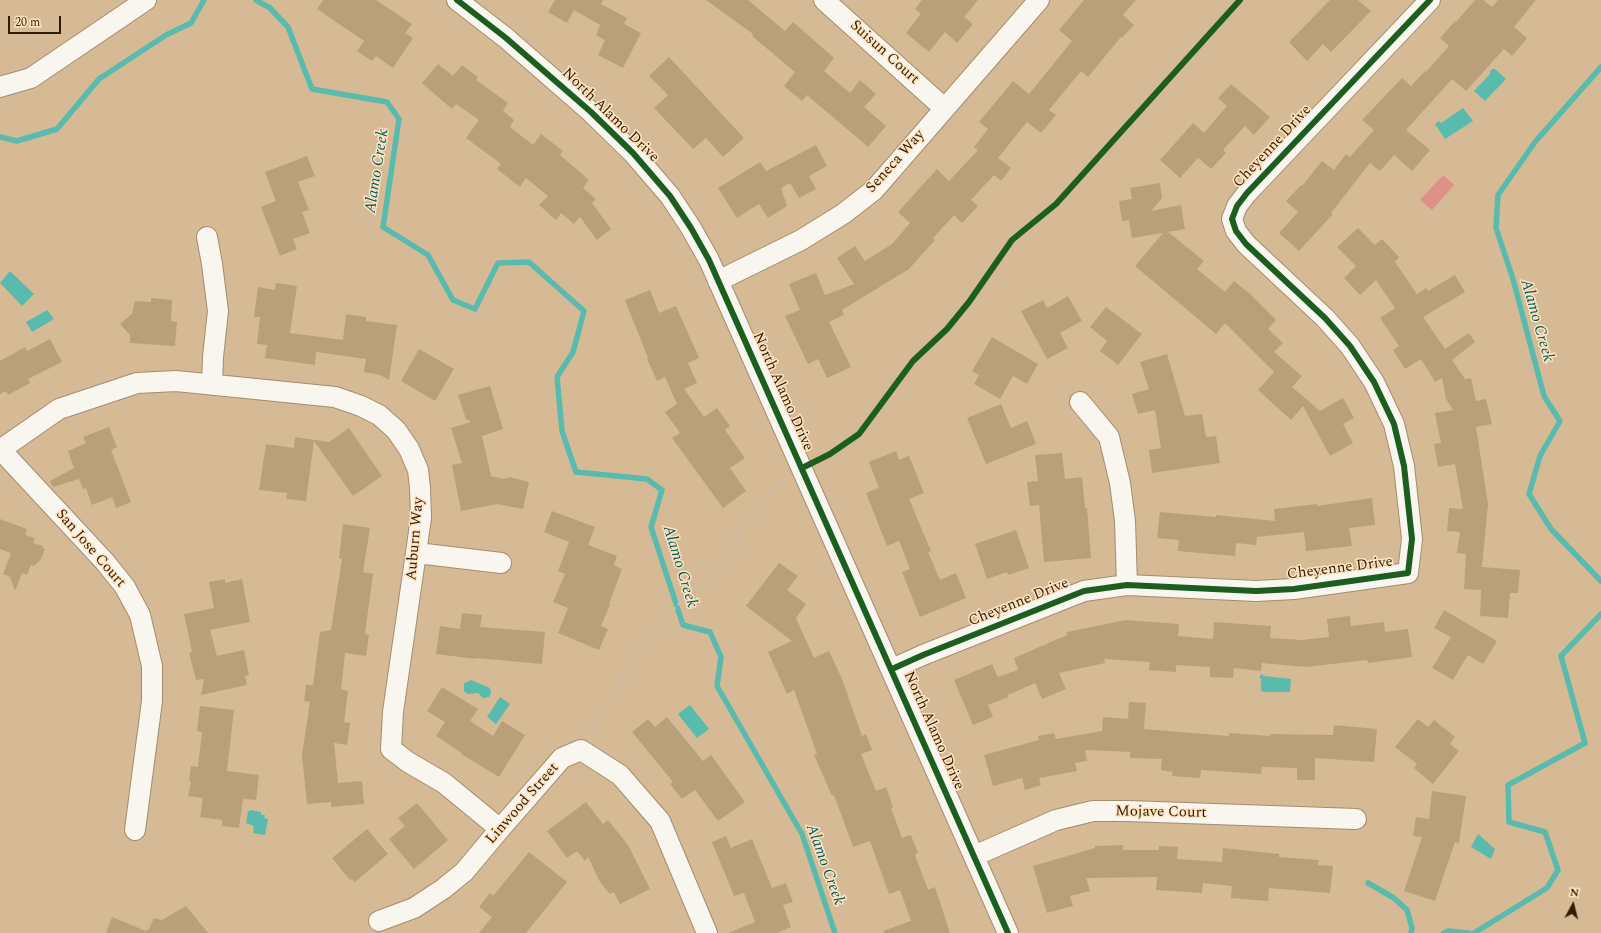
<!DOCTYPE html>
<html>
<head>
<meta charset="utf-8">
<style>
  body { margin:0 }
  #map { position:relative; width:1601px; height:933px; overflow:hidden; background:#d6ba95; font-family:Spectral,serif }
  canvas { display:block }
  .north { position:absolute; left:1553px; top:885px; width:40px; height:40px; -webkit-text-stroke:3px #fee4c3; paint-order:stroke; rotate:7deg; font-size:11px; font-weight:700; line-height:16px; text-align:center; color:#301c00 }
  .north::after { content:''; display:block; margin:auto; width:14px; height:18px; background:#301c00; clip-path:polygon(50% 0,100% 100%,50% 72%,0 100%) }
  .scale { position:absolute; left:8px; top:16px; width:53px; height:18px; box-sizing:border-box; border:2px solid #301c00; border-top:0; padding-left:5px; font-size:12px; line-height:14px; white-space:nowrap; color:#301c00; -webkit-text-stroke:3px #fee4c3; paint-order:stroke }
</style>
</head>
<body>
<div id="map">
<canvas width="1601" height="933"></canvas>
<div class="north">N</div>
<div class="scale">20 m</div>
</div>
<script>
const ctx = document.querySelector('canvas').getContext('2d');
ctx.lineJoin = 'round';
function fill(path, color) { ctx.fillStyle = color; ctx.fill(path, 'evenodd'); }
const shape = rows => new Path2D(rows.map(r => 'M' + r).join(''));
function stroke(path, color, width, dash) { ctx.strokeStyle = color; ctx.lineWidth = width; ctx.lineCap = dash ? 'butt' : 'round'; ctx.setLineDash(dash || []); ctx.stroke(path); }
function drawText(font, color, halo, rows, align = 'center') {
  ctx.font = font + ' Spectral,serif'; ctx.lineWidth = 3; ctx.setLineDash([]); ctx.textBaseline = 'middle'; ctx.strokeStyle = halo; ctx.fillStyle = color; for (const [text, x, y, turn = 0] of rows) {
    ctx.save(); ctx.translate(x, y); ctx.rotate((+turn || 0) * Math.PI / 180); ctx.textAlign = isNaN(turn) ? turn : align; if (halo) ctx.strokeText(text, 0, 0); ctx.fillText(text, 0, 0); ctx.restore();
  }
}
fill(shape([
  [1443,175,1454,185,1432,210,1420,200]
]), '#dd9188');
fill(shape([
  [1493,69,1495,69,1506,79,1485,101,1474,91,1490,74,1490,71],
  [1463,108,1473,121,1445,139,1435,124,1439,121,1441,123],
  [10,271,34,294,22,306,0,283],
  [47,310,54,319,32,332,26,322],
  [1262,674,1264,676,1291,679,1290,692,1263,692,1261,690,1261,679,1259,677],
  [471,680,490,688,491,692,489,697,483,698,478,693,468,694,464,691,464,683],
  [500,697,510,704,496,724,487,717],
  [690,705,709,729,697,738,678,714],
  [250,810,261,812,261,815,265,815,264,818,268,819,265,835,253,833,254,826,246,823,248,812],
  [1478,834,1495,849,1491,859,1471,847]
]), '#58bbae');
stroke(shape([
  [256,0,270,8,288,27,312,89,387,102,399,119,383,227,428,255,453,300,475,309,498,263,529,262,584,311,573,352,557,377,562,431,576,472,647,479,662,490,651,527,683,625,710,632,721,657,717,686,802,834,835,933],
  [1601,67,1535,142,1498,195,1496,228,1513,279,1544,396,1560,421,1540,456,1529,494,1551,529,1601,581],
  [0,137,17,141,57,129,99,79,166,35,191,23,204,0],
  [1368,883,1394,898,1407,910,1412,928,1411,933],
  [1444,933,1448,931,1469,933],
  [1474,933,1547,888,1558,870,1545,832,1509,822,1508,785,1585,743,1561,656,1601,614]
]), '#58bbae', 5.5);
fill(shape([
  [323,0,376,0,412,24,405,33,413,38,393,68,376,56,372,61,357,51,364,41,317,9],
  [555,0,603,0,601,4,627,18,624,24,641,33,623,68,598,55,605,40,596,35,600,25,574,10,567,23,548,12],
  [706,0,748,0,785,31,793,22,834,58,824,71,850,93,860,80,876,94,864,107,886,126,868,147,807,95,802,101,784,86,795,72,752,36,753,34],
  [922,0,978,0,964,17,973,24,957,43,945,32,929,52,906,33,921,14,915,9],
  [1084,0,1136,0,1123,15,1134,25,1122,38,1121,37,1088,77,1081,71,1049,110,1056,115,1041,133,1027,122,998,158,1011,168,1001,181,994,175,971,200,978,206,962,223,954,215,933,238,935,240,909,269,842,310,844,315,829,322,851,367,827,378,818,359,808,364,785,316,800,310,789,284,816,273,825,295,854,284,837,258,855,246,865,261,892,244,910,223,898,212,937,169,949,181,978,150,974,147,988,129,979,122,1013,81,1029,94,1072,41,1059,30],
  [1330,0,1358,0,1371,11,1331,52,1323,44,1307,61,1289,42],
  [1475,0,1483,0,1492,7,1498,0,1536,0,1514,27,1527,38,1512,56,1504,49,1466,91,1452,79,1406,130,1430,150,1412,171,1394,155,1380,171,1370,163,1331,213,1333,214,1299,251,1279,233,1298,212,1286,201,1301,185,1302,186,1322,161,1334,170,1346,154,1350,157,1374,130,1362,120,1402,78,1411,86,1425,71,1426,72,1449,46,1440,38,1455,21,1456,22],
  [669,57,744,138,723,157,706,138,693,149,654,108,668,95,649,76],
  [438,64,453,76,462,65,478,77,476,80,508,103,503,111,514,120,510,127,533,145,541,134,563,151,560,155,589,180,583,188,596,199,592,203,611,229,597,240,580,217,574,224,561,213,556,220,539,205,548,196,526,178,520,187,497,169,501,164,466,138,479,120,456,104,452,109,422,83],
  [1231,84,1270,117,1254,135,1245,126,1223,150,1226,153,1211,169,1198,158,1180,178,1160,160,1193,123,1204,133,1227,106,1218,98],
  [816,145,827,166,809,176,816,189,799,198,790,183,781,188,787,206,768,218,759,204,737,218,718,188,760,162,766,171],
  [307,156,315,176,298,182,309,210,302,212,310,233,293,239,297,249,280,256,261,207,276,201,265,172],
  [1160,183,1162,198,1151,211,1181,205,1185,229,1168,232,1204,261,1197,269,1225,292,1234,281,1249,293,1276,320,1268,329,1283,343,1274,352,1302,376,1292,387,1320,411,1343,398,1354,418,1343,424,1353,443,1330,456,1303,406,1291,420,1258,390,1274,372,1225,323,1216,334,1135,266,1163,233,1132,238,1129,220,1122,221,1119,201,1132,199,1130,188],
  [1358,228,1375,245,1382,239,1399,257,1395,262,1417,294,1426,288,1428,291,1455,275,1465,292,1423,317,1445,349,1469,333,1475,342,1452,360,1465,379,1471,378,1476,401,1486,399,1492,424,1476,427,1488,504,1482,567,1520,570,1518,593,1510,593,1508,618,1480,616,1481,590,1464,589,1466,554,1457,553,1460,532,1447,531,1449,508,1463,509,1455,464,1438,467,1434,444,1441,443,1435,413,1453,410,1446,399,1442,378,1435,382,1421,359,1405,369,1393,350,1399,346,1380,318,1395,308,1376,280,1360,295,1344,278,1356,266,1337,247],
  [276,283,297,286,290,333,343,340,346,314,366,317,366,321,397,325,389,380,380,375,364,372,366,359,316,352,315,365,265,358,267,345,257,344,260,317,254,317,258,287,275,290],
  [650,290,659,313,676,306,699,358,688,363,697,383,684,389,704,417,717,408,730,426,725,430,745,458,730,468,746,491,723,508,672,438,680,433,665,412,677,404,665,377,657,381,647,359,648,358,625,300],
  [1068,296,1082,321,1060,333,1068,348,1047,359,1021,311,1043,300,1047,308],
  [151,298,172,300,171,321,177,322,175,346,130,343,130,335,120,324,132,314,135,301,151,302],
  [1106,307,1142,334,1118,365,1100,351,1107,341,1090,327],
  [992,337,1038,364,1027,384,1013,376,1000,399,974,384,979,375,972,371],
  [50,339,62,362,28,379,30,383,8,395,6,391,0,394,0,361,25,347,27,351],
  [419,349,454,369,435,401,401,381],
  [1167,354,1185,416,1202,414,1206,437,1216,436,1220,463,1152,473,1149,450,1161,448,1155,410,1138,414,1132,394,1149,389,1140,362],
  [490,386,503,429,482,436,491,476,504,479,510,477,529,482,523,509,497,504,461,511,452,465,462,463,451,428,471,422,466,419,458,395],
  [1001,404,1011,428,1027,421,1036,444,986,464,967,418],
  [109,427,117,447,111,450,131,502,116,508,112,497,92,505,86,488,83,489,79,479,53,487,50,481,74,468,68,451,86,443,83,437],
  [349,428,382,476,353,496,314,441,306,501,286,499,287,493,259,490,266,444,294,448,295,437,329,442],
  [896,451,899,460,909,456,924,493,909,499,931,551,928,552,940,580,956,573,966,598,920,617,902,572,910,569,899,541,887,546,866,493,879,488,869,462],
  [1062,453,1065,479,1082,477,1085,508,1087,508,1091,558,1044,562,1039,505,1030,506,1027,482,1038,481,1035,455],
  [1372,498,1375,525,1349,528,1352,546,1306,551,1304,532,1257,537,1256,545,1236,543,1235,556,1178,551,1179,540,1157,538,1160,512,1216,517,1216,515,1275,521,1274,509,1317,504,1317,506],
  [552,511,595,527,588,545,617,556,614,565,622,569,609,604,610,605,601,626,608,629,599,650,558,633,568,608,553,602,565,574,558,571,569,542,544,532],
  [0,519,27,529,25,535,35,538,33,543,43,546,43,548,45,549,41,559,34,566,31,565,27,575,22,573,15,591,10,577,3,574,11,553,0,549],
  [343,524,370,528,363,572,373,574,365,634,369,635,366,656,345,653,341,689,348,691,344,722,350,723,347,745,334,743,338,783,362,781,364,804,331,807,331,802,307,804,302,755,310,702,304,701,306,685,313,685,320,632,331,630,342,559,339,558],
  [1016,530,1029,568,1008,575,1007,572,987,579,975,544],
  [779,563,798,576,787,590,806,604,796,618,814,658,829,651,842,679,862,736,866,734,872,750,861,754,876,791,886,787,893,807,891,808,902,838,911,835,918,853,915,855,928,890,935,887,950,933,884,933,883,931,911,921,900,890,889,894,870,841,853,847,834,795,832,796,814,755,817,754,794,690,787,694,768,652,792,641,746,606],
  [225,579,225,583,242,579,250,622,210,630,217,656,244,650,249,675,245,676,247,685,201,695,204,679,196,680,189,653,192,652,184,614,214,608,209,582],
  [1444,610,1497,641,1483,664,1468,655,1453,680,1432,668,1451,637,1434,628],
  [462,613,482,615,480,627,545,632,542,664,476,658,476,659,436,654,440,626,460,629],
  [1350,616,1351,626,1384,622,1385,632,1408,629,1412,657,1368,663,1367,660,1306,667,1262,663,1261,671,1234,668,1233,678,1210,677,1210,667,1176,665,1176,672,1149,670,1150,662,1104,659,1105,663,1059,673,1066,689,1042,699,1035,683,1008,695,1008,697,988,705,993,717,973,725,954,680,992,664,998,677,1018,670,1014,658,1067,635,1067,632,1126,620,1179,624,1178,636,1213,639,1214,622,1271,626,1270,638,1302,640,1329,637,1327,619],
  [442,687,478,709,470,721,493,736,502,721,525,735,499,777,461,754,462,753,436,736,445,722,427,711],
  [1129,702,1146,703,1144,729,1229,736,1229,733,1270,736,1270,734,1333,735,1334,725,1377,729,1374,762,1315,758,1315,780,1297,780,1297,768,1262,767,1261,774,1201,770,1200,778,1172,776,1173,772,1161,770,1162,759,1130,758,1130,752,1085,750,1087,761,1075,763,1077,771,1039,778,1041,785,1025,790,1022,778,993,786,984,755,1039,740,1038,736,1054,733,1056,739,1102,731,1103,717,1128,719],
  [200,706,234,710,227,771,259,775,256,800,243,799,239,828,222,826,222,820,200,817,203,798,188,796,191,781,189,781,191,766,198,767,202,732,197,731],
  [667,717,703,761,711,755,745,802,718,821,695,790,682,799,670,784,673,782,632,732,648,719,655,727],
  [1418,719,1428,727,1434,720,1455,737,1450,744,1459,751,1433,784,1414,768,1417,764,1395,747],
  [1432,791,1466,796,1459,843,1455,842,1435,901,1404,891,1422,837,1413,836,1416,817,1429,819],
  [586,802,603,824,608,820,628,845,650,889,620,904,614,892,610,894,600,882,588,857,585,861,577,851,567,858,547,831],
  [417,803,448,840,414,869,389,839,405,826,398,818],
  [367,829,388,854,355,882,352,879,350,880,332,858],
  [726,836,731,848,752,839,772,888,786,883,793,902,783,905,791,927,777,933,728,933,755,922,744,893,734,896,712,842],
  [1123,845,1123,850,1159,850,1159,846,1178,847,1177,859,1222,862,1223,848,1279,854,1279,857,1319,860,1318,865,1333,866,1330,893,1269,888,1268,901,1231,898,1232,886,1203,883,1202,893,1156,890,1157,877,1086,878,1090,891,1070,896,1073,906,1047,913,1033,866,1095,848,1095,846],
  [529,852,567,882,526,933,479,933,492,917,479,907,490,893,493,896],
  [186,906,208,933,106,933,112,917,146,931,149,929,154,918,162,920]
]), '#baa07a');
const minor = shape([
  [457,0,506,38,591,112,633,153,670,196,691,228,709,260,1008,933],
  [824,0,944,108],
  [0,87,31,78,146,0],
  [207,237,212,264,218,311,213,357,212,384],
  [718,281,801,240,843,214,874,190,1039,0],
  [1080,402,1109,437,1120,483,1125,521,1127,585],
  [0,449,105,562,125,587,140,615,152,666,152,701,135,830],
  [0,450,59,409,137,383,176,381,335,397,361,406,379,415,396,430,409,449,418,470,420,488,421,518,393,712,391,749,408,762,444,783,500,829],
  [417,553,501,563],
  [892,669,923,655,1084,591,1127,585,1256,591,1294,589,1408,573,1412,539,1404,466,1394,424,1374,382,1350,346,1325,318,1246,244,1236,231,1232,219,1237,206,1247,193,1430,0],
  [974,856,1056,820,1093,811,1128,811,1356,819],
  [379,921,414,908,443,889,464,872,500,829,562,758,581,750,620,775,660,821,707,933]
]);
stroke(minor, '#a38d6e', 22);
stroke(shape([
  [591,734,599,716,620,686,637,657,660,623,726,557,733,549,749,517,770,493,787,480]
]), '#c8bfb4', 2.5, [3, 3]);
stroke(minor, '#f9f5ef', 20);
stroke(shape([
  [457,0,506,38,591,112,633,153,670,196,691,228,709,260,1008,933],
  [802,468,830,454,859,434,913,361,947,329,969,302,1012,240,1056,204,1240,0],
  [892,669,923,655,1084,591,1127,585,1256,591,1294,589,1408,573,1412,539,1404,466,1394,424,1374,382,1350,346,1325,318,1246,244,1236,231,1232,219,1237,206,1247,193,1430,0]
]), '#1b5e20', 6);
drawText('15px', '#301c00', '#fee4c3', [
  ["Suisun Court",884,53,42],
  ["North Alamo Drive",610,116,44],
  ["Cheyenne Drive",1273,147,-47],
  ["Seneca Way",896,162,-48],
  ["North Alamo Drive",782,392,66],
  ["Auburn Way",416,539,-85],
  ["San Jose Court",90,549,49],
  ["Cheyenne Drive",1340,569,-7],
  ["Cheyenne Drive",1019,603,-22],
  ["North Alamo Drive",933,731,66],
  ["Linwood Street",523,804,-49],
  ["Mojave Court",1161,813,1]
]);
drawText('italic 16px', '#055958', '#fee4c3', [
  ["Alamo Creek",378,171,-81],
  ["Alamo Creek",1536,321,74],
  ["Alamo Creek",679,567,73],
  ["Alamo Creek",824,865,70]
]);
</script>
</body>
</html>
